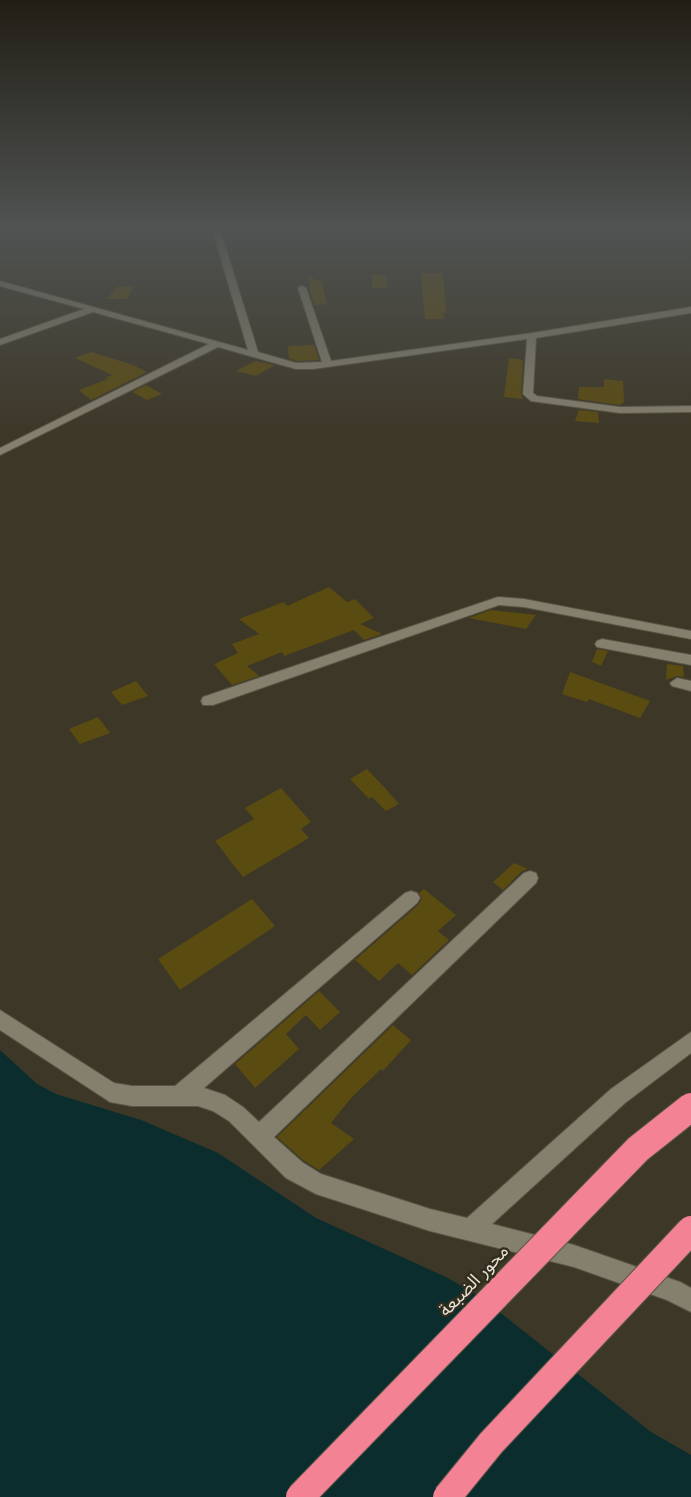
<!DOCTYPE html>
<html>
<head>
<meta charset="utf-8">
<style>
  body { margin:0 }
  canvas { display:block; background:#3c3727 }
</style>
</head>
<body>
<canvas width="691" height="1497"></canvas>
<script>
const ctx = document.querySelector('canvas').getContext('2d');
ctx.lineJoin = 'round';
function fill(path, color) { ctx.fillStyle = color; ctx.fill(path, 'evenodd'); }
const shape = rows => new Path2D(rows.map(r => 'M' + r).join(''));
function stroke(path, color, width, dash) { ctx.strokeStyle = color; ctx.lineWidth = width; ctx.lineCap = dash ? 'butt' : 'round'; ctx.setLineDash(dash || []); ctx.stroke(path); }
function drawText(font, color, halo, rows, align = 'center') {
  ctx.font = font + ' Mulish,"Noto Sans Arabic",sans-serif'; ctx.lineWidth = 5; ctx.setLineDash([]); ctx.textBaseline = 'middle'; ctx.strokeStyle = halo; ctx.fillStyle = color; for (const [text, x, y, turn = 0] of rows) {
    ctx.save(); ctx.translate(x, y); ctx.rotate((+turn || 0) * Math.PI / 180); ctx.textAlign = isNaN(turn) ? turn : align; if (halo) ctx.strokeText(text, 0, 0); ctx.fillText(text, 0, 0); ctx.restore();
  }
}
fill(shape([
  [0,1050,37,1084,56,1094,141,1120,218,1153,316,1218,446,1277,478,1295,651,1432,691,1455,691,1497,0,1497]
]), '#0b2d2e');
fill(shape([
  [421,273,443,273,446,313,442,313,445,319,425,319],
  [372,274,386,276,388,288,372,288],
  [307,277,321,281,327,304,314,305],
  [134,286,127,299,107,299,117,287],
  [314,345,319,360,296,361,289,358,288,346],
  [91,352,133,365,147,372,91,400,79,390,108,379,105,378,112,375,75,358],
  [509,358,523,360,521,394,523,399,504,397],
  [255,361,275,365,256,376,236,371],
  [604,379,623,381,624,402,620,405,578,399,579,387,604,387],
  [146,385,162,394,147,400,132,392],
  [579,410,598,412,599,423,575,421],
  [329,587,347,602,355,599,374,618,360,624,382,634,364,640,354,630,284,656,282,652,247,666,259,676,232,685,214,664,238,653,232,644,259,634,239,619,284,602,287,606],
  [491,610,536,615,526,629,469,618],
  [597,649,608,651,601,666,592,662],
  [667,664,683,666,684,677,677,676,666,680],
  [570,672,650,701,640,718,589,699,587,702,562,694],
  [136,681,148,696,122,705,111,692],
  [98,717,110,733,80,744,69,729],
  [367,769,386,789,399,804,386,811,372,797,369,799,350,779],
  [281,788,311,822,301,829,309,838,243,877,215,841,254,819,245,808],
  [514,863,528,869,522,871,503,890,493,882],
  [424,889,456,915,438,931,449,940,412,975,398,963,379,981,355,960,418,905,422,899,419,893],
  [252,899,275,926,180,990,158,959],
  [319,991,340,1012,320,1030,306,1015,286,1034,299,1049,255,1088,235,1064],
  [393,1025,411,1040,383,1071,381,1069,351,1098,331,1123,354,1139,319,1170,303,1160,277,1137]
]), '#5a4b11');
const minor = shape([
  [211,226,219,226,258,352,296,363,322,362,298,288,302,286,306,288,331,361,532,333,691,307,691,313,536,338,533,393,537,396,620,407,691,406,691,412,620,413,531,401,523,394,527,339,313,369,296,369,218,347,0,455,0,448,209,344,93,312,0,345,0,339,84,309,0,286,0,281,248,350,211,226],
  [498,597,524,599,691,631,691,639,524,607,499,605,213,705,203,705,201,701,203,697,498,597],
  [602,639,691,655,691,665,597,647,595,644,597,641,602,639],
  [677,678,691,681,691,691,672,686,670,683,677,678],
  [530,871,536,873,538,878,536,883,274,1137,302,1162,321,1174,430,1209,467,1218,611,1089,691,1032,691,1053,625,1103,492,1224,574,1245,680,1282,691,1288,691,1312,667,1300,574,1267,430,1231,316,1194,286,1178,229,1121,213,1111,198,1106,132,1106,110,1102,0,1030,0,1010,114,1083,132,1086,175,1086,405,893,411,891,417,893,420,898,417,903,204,1088,225,1095,243,1107,259,1122,524,873,530,871]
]);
stroke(minor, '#595547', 2);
fill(minor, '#85806e');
const highwayBridge = shape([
  [300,1497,638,1149,691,1107],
  [447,1497,491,1443,691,1230]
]);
stroke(highwayBridge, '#595547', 30, []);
stroke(highwayBridge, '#f28294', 28);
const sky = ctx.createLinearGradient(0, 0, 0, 436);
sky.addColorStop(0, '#211e15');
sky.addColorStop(0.52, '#505352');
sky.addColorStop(1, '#50535200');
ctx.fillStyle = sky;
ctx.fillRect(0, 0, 691, 436);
drawText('18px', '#e4e1d7', '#322d1d', [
  ["محور الضبعة",474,1281,-46]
]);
</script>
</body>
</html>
